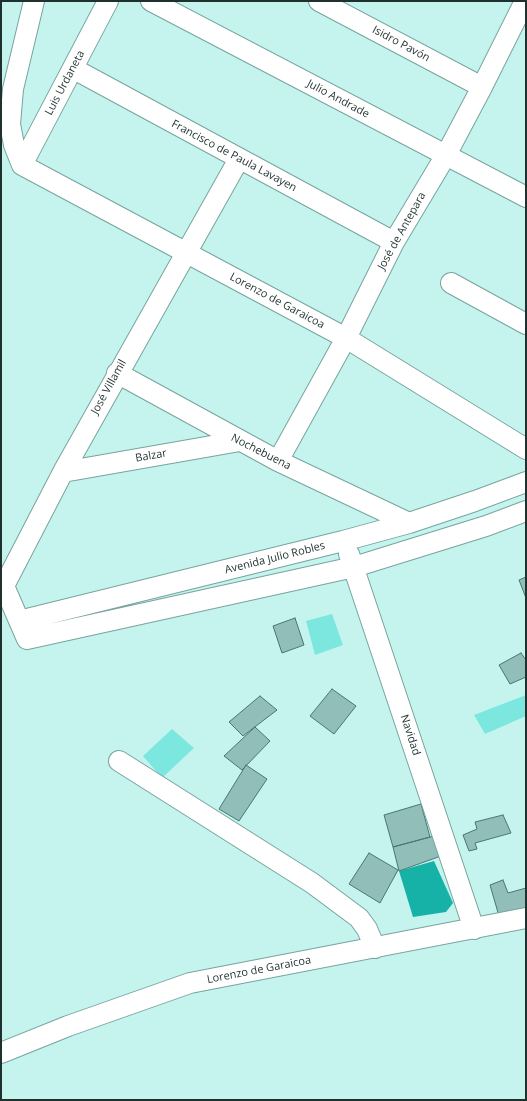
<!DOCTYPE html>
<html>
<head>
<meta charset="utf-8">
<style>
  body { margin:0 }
  #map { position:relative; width:527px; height:1101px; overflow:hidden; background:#c5f4ef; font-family:"Open Sans",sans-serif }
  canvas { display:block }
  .frame { position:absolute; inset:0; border:2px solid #1f312f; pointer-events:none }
</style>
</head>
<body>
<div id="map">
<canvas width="527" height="1101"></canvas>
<div class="frame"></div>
</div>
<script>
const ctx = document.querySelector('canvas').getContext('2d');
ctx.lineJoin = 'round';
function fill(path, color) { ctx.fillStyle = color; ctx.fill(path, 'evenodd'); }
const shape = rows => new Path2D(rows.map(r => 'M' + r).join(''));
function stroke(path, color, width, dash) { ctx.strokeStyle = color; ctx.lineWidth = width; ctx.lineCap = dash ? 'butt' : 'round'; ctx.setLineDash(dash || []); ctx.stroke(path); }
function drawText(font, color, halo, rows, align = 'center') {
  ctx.font = font + ' "Open Sans",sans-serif'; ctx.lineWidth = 3; ctx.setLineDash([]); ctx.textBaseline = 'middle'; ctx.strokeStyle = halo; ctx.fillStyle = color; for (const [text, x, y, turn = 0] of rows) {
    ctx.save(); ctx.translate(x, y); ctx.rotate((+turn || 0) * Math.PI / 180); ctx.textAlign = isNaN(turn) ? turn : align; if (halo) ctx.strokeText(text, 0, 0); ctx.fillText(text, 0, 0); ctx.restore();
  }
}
fill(shape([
  [332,614,343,645,315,655,306,621],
  [526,695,526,716,485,734,474,715],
  [172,729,194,748,162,778,143,756]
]), '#7ce7de');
fill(shape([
  [434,861,453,903,446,912,413,917,399,871]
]), '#16b1a7');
const building = shape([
  [526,577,526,598,519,580,526,577],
  [295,618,304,645,282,653,273,626,295,618],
  [521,653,526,660,526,677,510,684,499,665,521,653],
  [332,689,356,706,334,734,310,716,332,689],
  [260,696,277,710,243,736,229,722,260,696],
  [255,727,270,741,242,770,224,756,255,727],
  [246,765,267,779,239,821,219,809,246,765],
  [421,804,430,837,393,847,384,815,421,804],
  [503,815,511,833,475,843,477,849,469,851,463,835,477,829,475,822,503,815],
  [434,836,441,856,399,871,393,847,434,836],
  [369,853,398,870,380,903,349,884,369,853],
  [503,880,508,893,526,888,526,908,499,916,490,885,503,880]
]);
fill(building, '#91beb9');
stroke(building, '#4a7571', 1);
const minor = shape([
  [151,1,526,197],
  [319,1,482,87],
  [74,69,394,242],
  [239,159,63,472,4,586,27,639,354,567,486,526,526,511],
  [22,165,346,338,526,449],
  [22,165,108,1],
  [22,165,14,145,10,124,13,89,34,1],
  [451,283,526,324],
  [117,373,278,461,409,523],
  [278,461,346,338,394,242,446,155,482,87,525,1],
  [63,472,240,441],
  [349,554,474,929],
  [19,621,343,541,409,523,475,501,526,482],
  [119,761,312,883,359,918,367,929,375,948],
  [1,1053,68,1026,190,983,526,918]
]);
stroke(minor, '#77a49f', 22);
stroke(minor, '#fff', 20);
drawText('11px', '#1f312f', '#fff', [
  ["Isidro Pavón",401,44,28],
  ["Luis Urdaneta",65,83,-62],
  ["Julio Andrade",338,99,28],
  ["Francisco de Paula Lavayen",234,156,28],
  ["José de Antepara",402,231,-61],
  ["Lorenzo de Garaicoa",277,301,28],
  ["José Villamil",109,387,-61],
  ["Nochebuena",261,452,27],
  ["Balzar",151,456,-10],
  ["Avenida Julio Robles",275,558,-14],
  ["Navidad",410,735,72],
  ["Lorenzo de Garaicoa",259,970,-11]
]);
</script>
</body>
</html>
